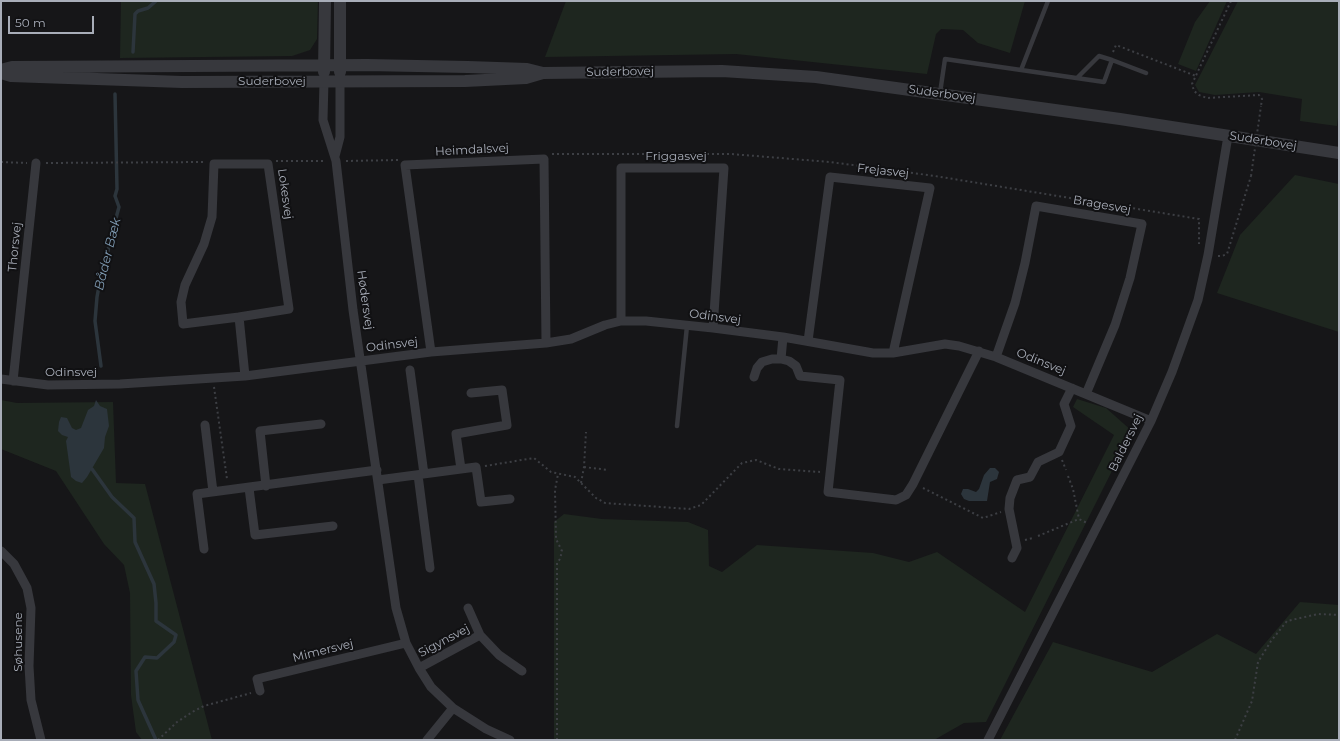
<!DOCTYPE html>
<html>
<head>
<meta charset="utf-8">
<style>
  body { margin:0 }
  #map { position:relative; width:1340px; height:741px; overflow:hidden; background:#161618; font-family:Montserrat,sans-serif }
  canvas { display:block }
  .frame { position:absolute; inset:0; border:2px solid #a8adb8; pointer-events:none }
  .scale { position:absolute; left:8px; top:16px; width:86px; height:18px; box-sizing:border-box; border:2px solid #a8adb8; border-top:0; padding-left:5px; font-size:12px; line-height:14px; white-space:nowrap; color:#a8adb8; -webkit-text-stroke:3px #111113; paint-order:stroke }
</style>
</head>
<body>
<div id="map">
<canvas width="1340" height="741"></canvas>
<div class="frame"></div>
<div class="scale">50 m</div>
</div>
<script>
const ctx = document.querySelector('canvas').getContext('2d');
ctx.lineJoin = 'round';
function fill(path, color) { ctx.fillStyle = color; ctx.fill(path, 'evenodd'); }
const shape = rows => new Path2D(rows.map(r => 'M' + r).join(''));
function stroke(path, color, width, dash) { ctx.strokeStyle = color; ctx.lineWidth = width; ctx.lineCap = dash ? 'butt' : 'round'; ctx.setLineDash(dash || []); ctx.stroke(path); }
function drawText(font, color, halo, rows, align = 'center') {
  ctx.font = font + ' Montserrat,sans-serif'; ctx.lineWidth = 4; ctx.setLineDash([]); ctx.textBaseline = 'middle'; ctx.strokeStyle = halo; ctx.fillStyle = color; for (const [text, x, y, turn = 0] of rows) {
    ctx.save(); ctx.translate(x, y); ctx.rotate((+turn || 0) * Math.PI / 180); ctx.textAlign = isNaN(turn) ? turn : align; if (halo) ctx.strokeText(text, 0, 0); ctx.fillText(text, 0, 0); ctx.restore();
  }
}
fill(shape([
  [121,1,318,1,317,39,310,50,292,56,120,58],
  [566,1,1025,1,1010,53,978,43,963,30,941,29,936,34,927,74,736,54,545,57],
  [1210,1,1227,1,1196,71,1178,64,1195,22],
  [1238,1,1338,1,1339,20,1339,110,1337,126,1300,121,1302,99,1259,92,1215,95,1199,92,1195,85],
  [1295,175,1339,184,1339,332,1217,293,1240,235],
  [1077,399,1106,408,1132,431,986,722,964,723,934,740,554,740,554,522,564,514,602,519,688,522,708,530,709,566,722,572,757,545,873,553,909,562,937,552,1025,612,1114,435,1073,407],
  [1,400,17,403,113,402,116,483,145,484,212,740,142,740,136,732,131,695,130,593,124,565,104,544,56,471,1,449],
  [1300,602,1339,605,1339,740,1000,740,1053,642,1152,672,1217,634,1256,654]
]), '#1e261f');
fill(shape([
  [96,400,100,406,107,409,109,426,105,437,104,448,87,477,82,483,76,481,71,477,66,441,68,437,62,435,58,431,59,422,61,417,67,418,72,428,76,430,81,428,88,410,94,406],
  [990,468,995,468,999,472,997,479,990,482,987,501,969,501,964,499,961,494,963,489,968,489,976,492,979,489,984,475]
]), '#2c353c');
stroke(shape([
  [133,52,135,14,138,11,148,8,156,1],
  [101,366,95,321,97,297,101,275,107,259,109,244,119,207,115,196,117,189,115,94],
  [92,469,112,497,134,518,135,542,154,584,156,603,156,621,176,635,174,642,157,658,145,657,136,671,138,700,156,740]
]), '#2c353c', 3.5);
stroke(shape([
  [1231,1,1192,84,1194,91,1199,95,1207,98,1259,95,1262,99,1261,106],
  [1113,52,1116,45,1196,76],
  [552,154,731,154,830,162,935,176,1199,219,1199,244],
  [276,161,326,161],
  [346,161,398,160],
  [1,162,27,163],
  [46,163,205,162],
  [1218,256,1222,256,1227,254,1251,176],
  [214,387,227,479],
  [1062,460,1066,470],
  [485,466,534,458,551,472,575,477,596,498,605,503,689,509,701,505,742,463,756,460,779,469,820,472],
  [584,467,608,470],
  [1068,476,1073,489,1079,519],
  [581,483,584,467,586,432],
  [923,488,983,518,1001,512],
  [1038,536,1079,519,1087,523],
  [1025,540,1033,538],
  [158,740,177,722,194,711,204,706,251,693],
  [530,740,535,740],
  [557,740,557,563,560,559,562,551,556,539,555,490,558,474],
  [1235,740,1252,701,1258,662,1271,641,1287,621,1318,614,1339,615]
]), '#3d3f44', 2, [2, 3]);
stroke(shape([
  [1112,60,1146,73],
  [1021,70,1048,1],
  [940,93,945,59,1021,70,1104,82,1112,60,1099,56,1077,78],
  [677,426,687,326]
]), '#37383d', 4.5);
stroke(shape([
  [324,81,323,120,336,161,353,310,396,608,406,643,419,668,431,687,453,708,486,729,510,740],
  [335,156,340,137,340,81],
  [239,317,183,324,181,302,185,285,204,244,212,217,214,164,268,164,289,309,239,317,245,376],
  [621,321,621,168,724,168,713,328],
  [808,341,830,177,930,188,893,353],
  [431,352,405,165,544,159,546,343],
  [996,357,1015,303,1025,263,1036,206,1142,224,1130,278,1115,325,1086,394],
  [781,359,783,337],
  [410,370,424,474],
  [754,377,757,368,762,362,772,359,781,359,789,361,796,366,800,376,840,380,828,492,896,500,906,495,913,484,979,351],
  [1,379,48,385,120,384,245,376,431,352,546,343,571,339,605,325,621,321,646,321,713,328,783,337,873,353,893,353,945,344,959,346,996,357,1151,421],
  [13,381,36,163],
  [205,425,213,492],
  [461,469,456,434,507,425,502,390,471,393],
  [418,475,430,568],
  [378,480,476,467,481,502,510,499],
  [266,486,260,431,321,424],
  [249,488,255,535,333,526],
  [204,549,197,494,377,470],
  [1,551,14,564,27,588,31,608,29,666,31,700,41,740],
  [1012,558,1017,548,1009,509,1010,498,1017,480,1030,477,1038,462,1059,452,1071,426,1064,404,1072,388],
  [468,608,480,635,499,655,522,671],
  [419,668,480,635],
  [260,691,257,679,406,643],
  [427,740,453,708],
  [988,740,1151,421,1172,372,1198,300,1208,255,1228,136]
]), '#37383d', 9);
stroke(shape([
  [1,70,12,67,367,65,468,67,527,69,543,73,722,71,816,77,1120,119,1339,153],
  [324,72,325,1],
  [340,72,340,1],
  [1,73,11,76,182,82,465,81,526,78,543,73]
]), '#37383d', 12);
stroke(shape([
  [1251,176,1261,106]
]), '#3d3f44', 2, [2, 3]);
drawText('12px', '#a8adb8', '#111113', [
  ["Suderbovej",620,72,-1],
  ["Suderbovej",272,81],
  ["Suderbovej",942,94,8],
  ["Suderbovej",1263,141,9],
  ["Heimdalsvej",472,150,-3],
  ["Friggasvej",676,156],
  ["Frejasvej",883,171,6],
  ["Lokesvej",285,194,82],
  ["Bragesvej",1102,205,10],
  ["Thorsvej",15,247,-84],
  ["Hødersvej",365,300,82],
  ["Odinsvej",715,317,7],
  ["Odinsvej",392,345,-7],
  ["Odinsvej",1041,362,22],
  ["Odinsvej",71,372],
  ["Baldersvej",1126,443,-64],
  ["Sigynsvej",444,641,-28],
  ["Søhusene",18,642,-90],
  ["Mimersvej",323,651,-14]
]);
drawText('italic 13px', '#7f9bb3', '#111113', [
  ["Båder Bæk",108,254,-76]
]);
</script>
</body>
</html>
